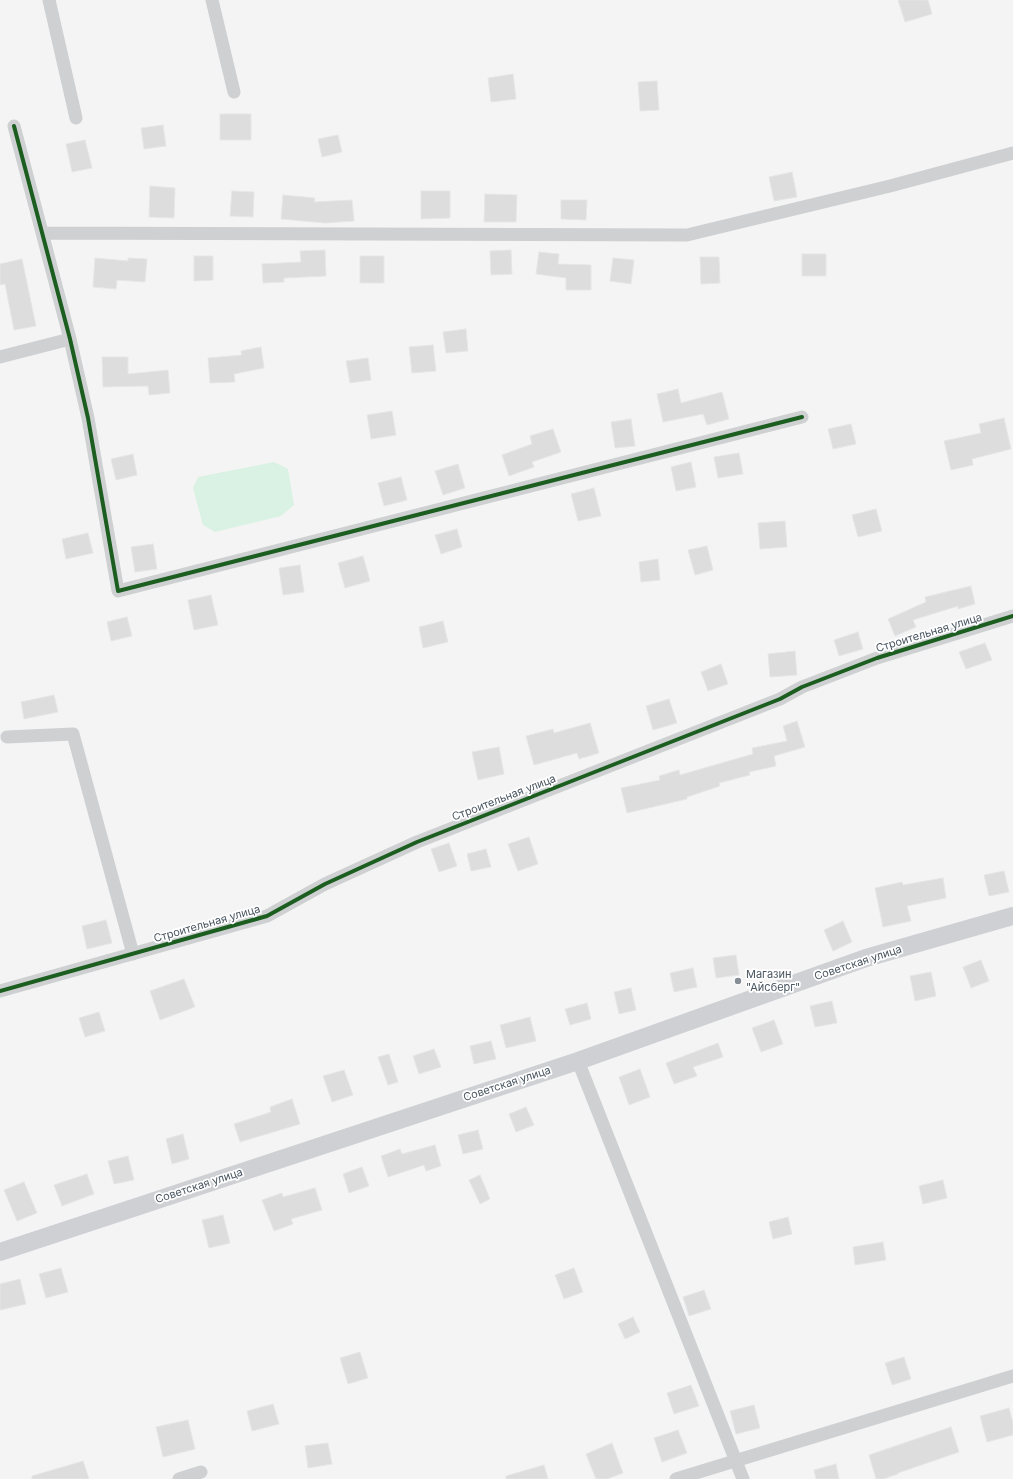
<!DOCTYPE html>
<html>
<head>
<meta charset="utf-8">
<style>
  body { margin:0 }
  canvas { display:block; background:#f4f4f4 }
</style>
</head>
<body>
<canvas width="1013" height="1479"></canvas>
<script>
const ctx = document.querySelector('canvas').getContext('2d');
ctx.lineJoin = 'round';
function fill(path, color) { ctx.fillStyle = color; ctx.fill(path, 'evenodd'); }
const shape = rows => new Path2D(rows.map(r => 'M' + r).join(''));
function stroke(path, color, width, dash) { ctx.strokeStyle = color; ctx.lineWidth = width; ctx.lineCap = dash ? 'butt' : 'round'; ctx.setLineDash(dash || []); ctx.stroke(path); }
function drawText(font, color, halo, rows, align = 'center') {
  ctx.font = font + ' Inter,sans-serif'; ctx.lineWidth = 3.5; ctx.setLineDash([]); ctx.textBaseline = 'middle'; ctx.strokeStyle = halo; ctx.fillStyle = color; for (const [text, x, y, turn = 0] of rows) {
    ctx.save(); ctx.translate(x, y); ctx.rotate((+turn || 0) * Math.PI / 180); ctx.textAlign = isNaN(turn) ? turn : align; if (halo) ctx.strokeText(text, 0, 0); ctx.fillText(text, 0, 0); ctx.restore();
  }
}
fill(shape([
  [274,462,288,469,294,505,281,516,215,532,203,525,193,488,198,477]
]), '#d9f2e3');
const building = shape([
  [898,0,928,0,932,14,905,22,898,0],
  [513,74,516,99,491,102,488,78,513,74],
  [657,81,659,110,640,111,638,82,657,81],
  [220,114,251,114,251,140,220,140,220,114],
  [163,125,166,146,144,149,141,128,163,125],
  [338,135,342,152,322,157,318,139,338,135],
  [85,140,92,168,72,172,66,144,85,140],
  [792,172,797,197,774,201,769,177,792,172],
  [150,186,175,188,174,218,149,217,150,186],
  [232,191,254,192,253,217,230,216,232,191],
  [421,191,450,191,450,218,421,219,421,191],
  [485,194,517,195,516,222,484,222,485,194],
  [283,195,315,198,314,202,352,200,354,221,325,223,281,219,283,195],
  [561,200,587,200,586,220,561,219,561,200],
  [325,250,326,276,284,278,284,282,263,283,262,264,301,262,300,251,325,250],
  [511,250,512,274,491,275,490,251,511,250],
  [539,252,559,254,558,264,591,265,591,290,566,290,566,278,536,274,539,252],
  [802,254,826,254,826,276,802,276,802,254],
  [194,256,213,256,213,280,194,281,194,256],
  [360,256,384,256,384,283,360,283,360,256],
  [700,257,719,257,720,283,701,284,700,257],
  [95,258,128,261,128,258,147,259,145,282,117,280,116,289,93,287,95,258],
  [613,258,634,260,631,284,610,281,613,258],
  [22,259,36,326,14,330,5,284,0,285,0,264,22,259],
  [466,329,468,351,446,353,443,332,466,329],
  [433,345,436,371,412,373,409,347,433,345],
  [261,347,264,368,234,374,235,382,210,383,208,358,242,355,241,351,261,347],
  [102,357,128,357,128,374,168,370,170,393,149,395,148,386,103,387,102,357],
  [368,358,371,380,350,383,346,361,368,358],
  [678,389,681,403,722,392,729,419,707,425,703,414,663,422,657,394,678,389],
  [392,411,396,435,371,439,367,415,392,411],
  [1004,418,1011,449,972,459,973,465,951,470,944,441,981,433,979,424,1004,418],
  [631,419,635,446,615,448,611,422,631,419],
  [851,424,856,444,833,449,828,429,851,424],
  [553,429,561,452,532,462,534,467,509,476,502,455,532,444,530,436,553,429],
  [739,453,743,474,718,478,714,457,739,453],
  [133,454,137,475,116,480,111,459,133,454],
  [691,462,696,487,676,491,671,467,691,462],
  [458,464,465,488,443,495,435,471,458,464],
  [401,477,407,500,384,506,378,483,401,477],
  [594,488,601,516,578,521,571,494,594,488],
  [876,509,882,531,858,537,852,515,876,509],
  [785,521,787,547,760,549,758,523,785,521],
  [457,529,462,547,441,554,435,535,457,529],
  [88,533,93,553,66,559,62,539,88,533],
  [153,544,157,569,135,572,131,547,153,544],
  [707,546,713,570,695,575,688,550,707,546],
  [363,556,370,581,345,588,338,563,363,556],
  [658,559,660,580,641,582,639,562,658,559],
  [300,565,304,592,283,595,279,568,300,565],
  [971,586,975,604,958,609,958,606,913,620,916,627,895,636,888,619,926,602,925,597,971,586],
  [211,595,218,625,194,630,188,600,211,595],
  [127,617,132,636,111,641,107,622,127,617],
  [443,621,448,642,423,648,419,627,443,621],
  [858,632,863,649,839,656,834,640,858,632],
  [985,643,992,660,966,669,959,652,985,643],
  [795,651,797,675,770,677,768,654,795,651],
  [721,664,728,684,708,691,701,672,721,664],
  [54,695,58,712,24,719,21,702,54,695],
  [669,699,677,723,653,730,646,706,669,699],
  [797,721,805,747,774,756,776,766,749,772,750,775,719,783,720,786,687,797,687,799,627,813,621,788,660,780,659,776,679,770,680,775,753,754,752,748,787,741,783,726,797,721],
  [590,723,599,753,579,759,577,753,534,765,526,736,553,729,554,733,590,723],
  [499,747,504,774,478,780,472,752,499,747],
  [529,837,538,864,518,871,508,844,529,837],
  [449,843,457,866,439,872,431,849,449,843],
  [486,849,491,867,471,871,467,854,486,849],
  [1004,871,1009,892,989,896,984,875,1004,871],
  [943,878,946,898,907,906,911,921,883,927,875,888,902,882,903,885,943,878],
  [106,920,112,943,87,949,82,926,106,920],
  [843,921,852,942,833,951,824,930,843,921],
  [736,955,739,975,716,978,713,958,736,955],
  [981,960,989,981,971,988,963,967,981,960],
  [693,968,697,987,674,992,670,973,693,968],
  [931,972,936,996,915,1001,910,976,931,972],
  [184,979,195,1007,160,1020,150,991,184,979],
  [631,988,636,1010,619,1014,614,992,631,988],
  [832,1001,837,1023,815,1027,810,1006,832,1001],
  [587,1003,591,1019,570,1025,565,1009,587,1003],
  [99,1012,105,1031,85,1037,79,1018,99,1012],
  [530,1017,536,1041,506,1048,500,1025,530,1017],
  [774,1020,783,1044,761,1052,752,1028,774,1020],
  [491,1041,496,1059,474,1064,470,1046,491,1041],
  [718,1043,723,1057,693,1067,697,1076,674,1084,666,1063,718,1043],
  [434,1049,441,1067,419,1074,413,1056,434,1049],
  [389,1054,398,1082,388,1085,378,1057,389,1054],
  [640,1069,650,1097,629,1105,619,1077,640,1069],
  [344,1070,353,1095,332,1102,323,1076,344,1070],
  [292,1099,300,1124,240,1142,234,1124,271,1112,270,1107,292,1099],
  [526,1107,534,1125,516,1132,509,1114,526,1107],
  [478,1130,483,1149,463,1154,458,1135,478,1130],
  [183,1134,189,1159,172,1164,166,1139,183,1134],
  [435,1145,441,1166,426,1171,424,1165,388,1177,381,1156,400,1149,402,1154,435,1145],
  [128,1156,134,1180,114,1184,108,1161,128,1156],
  [362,1167,369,1186,349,1193,343,1174,362,1167],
  [87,1174,94,1194,62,1206,54,1185,87,1174],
  [480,1175,490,1199,480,1204,469,1180,480,1175],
  [943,1180,947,1198,923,1204,919,1186,943,1180],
  [24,1182,37,1213,17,1221,4,1190,24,1182],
  [315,1188,322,1210,291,1219,293,1224,274,1231,262,1200,282,1193,283,1197,315,1188],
  [223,1215,230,1243,209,1248,202,1220,223,1215],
  [788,1217,792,1234,773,1239,769,1222,788,1217],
  [883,1242,886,1260,855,1265,853,1247,883,1242],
  [61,1268,68,1292,46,1298,39,1274,61,1268],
  [574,1268,583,1292,564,1299,555,1275,574,1268],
  [20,1279,26,1304,0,1310,0,1284,20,1279],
  [704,1290,711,1309,689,1316,683,1297,704,1290],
  [633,1317,640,1332,625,1339,618,1324,633,1317],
  [360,1352,368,1378,348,1384,340,1358,360,1352],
  [904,1357,911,1379,892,1385,885,1363,904,1357],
  [691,1385,699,1406,674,1414,667,1393,691,1385],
  [273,1404,279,1424,252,1431,247,1411,273,1404],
  [754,1405,760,1428,736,1434,730,1411,754,1405],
  [1009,1408,1013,1423,1013,1435,987,1442,980,1416,1009,1408],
  [188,1420,195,1449,163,1457,156,1427,188,1420],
  [951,1427,959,1452,898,1473,898,1474,883,1479,876,1479,869,1455,951,1427],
  [678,1430,687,1453,662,1462,654,1438,678,1430],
  [328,1443,332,1464,308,1468,305,1446,328,1443],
  [612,1443,623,1473,607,1479,596,1479,586,1454,612,1443],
  [83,1461,89,1479,32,1479,32,1476,83,1461],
  [836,1464,839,1479,816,1479,814,1470,836,1464],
  [544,1465,548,1479,506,1479,506,1476,544,1465]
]);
fill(building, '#ddddde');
stroke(building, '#e5e6e7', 1);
stroke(shape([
  [49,0,76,118],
  [212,0,234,92],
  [14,126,70,339,88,418,118,591,802,417],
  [42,233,687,235,890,186,1013,153],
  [0,357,70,339],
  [7,737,73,734,133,954],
  [0,991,267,916,325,884,417,842,780,699,802,687,877,658,1013,616],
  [578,1061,743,1479],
  [179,1479,201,1472],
  [676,1479,1013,1376]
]), '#ced0d2', 13);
stroke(shape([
  [0,1252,578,1061,866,958,1013,916]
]), '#ced0d4', 18);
stroke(shape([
  [14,126,70,339,88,418,118,591,802,417],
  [0,991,267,916,325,884,417,842,780,699,802,687,877,658,1013,616]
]), '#1b5e20', 4);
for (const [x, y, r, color] of [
  [738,981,4,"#868d94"]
]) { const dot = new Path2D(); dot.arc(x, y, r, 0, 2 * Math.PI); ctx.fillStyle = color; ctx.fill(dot); stroke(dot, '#fff', 1.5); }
drawText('11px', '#4a5661', '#fff', [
  ["Строительная улица",929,633,-17],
  ["Строительная улица",504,798,-21],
  ["Строительная улица",207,924,-16],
  ["Советская улица",858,963,-18],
  ["Советская улица",507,1084,-18],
  ["Советская улица",199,1186,-18]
]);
drawText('11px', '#4a5661', '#fff', [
  ["Магазин",746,975],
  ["\"Айсберг\"",746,988]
], 'left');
</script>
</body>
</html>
